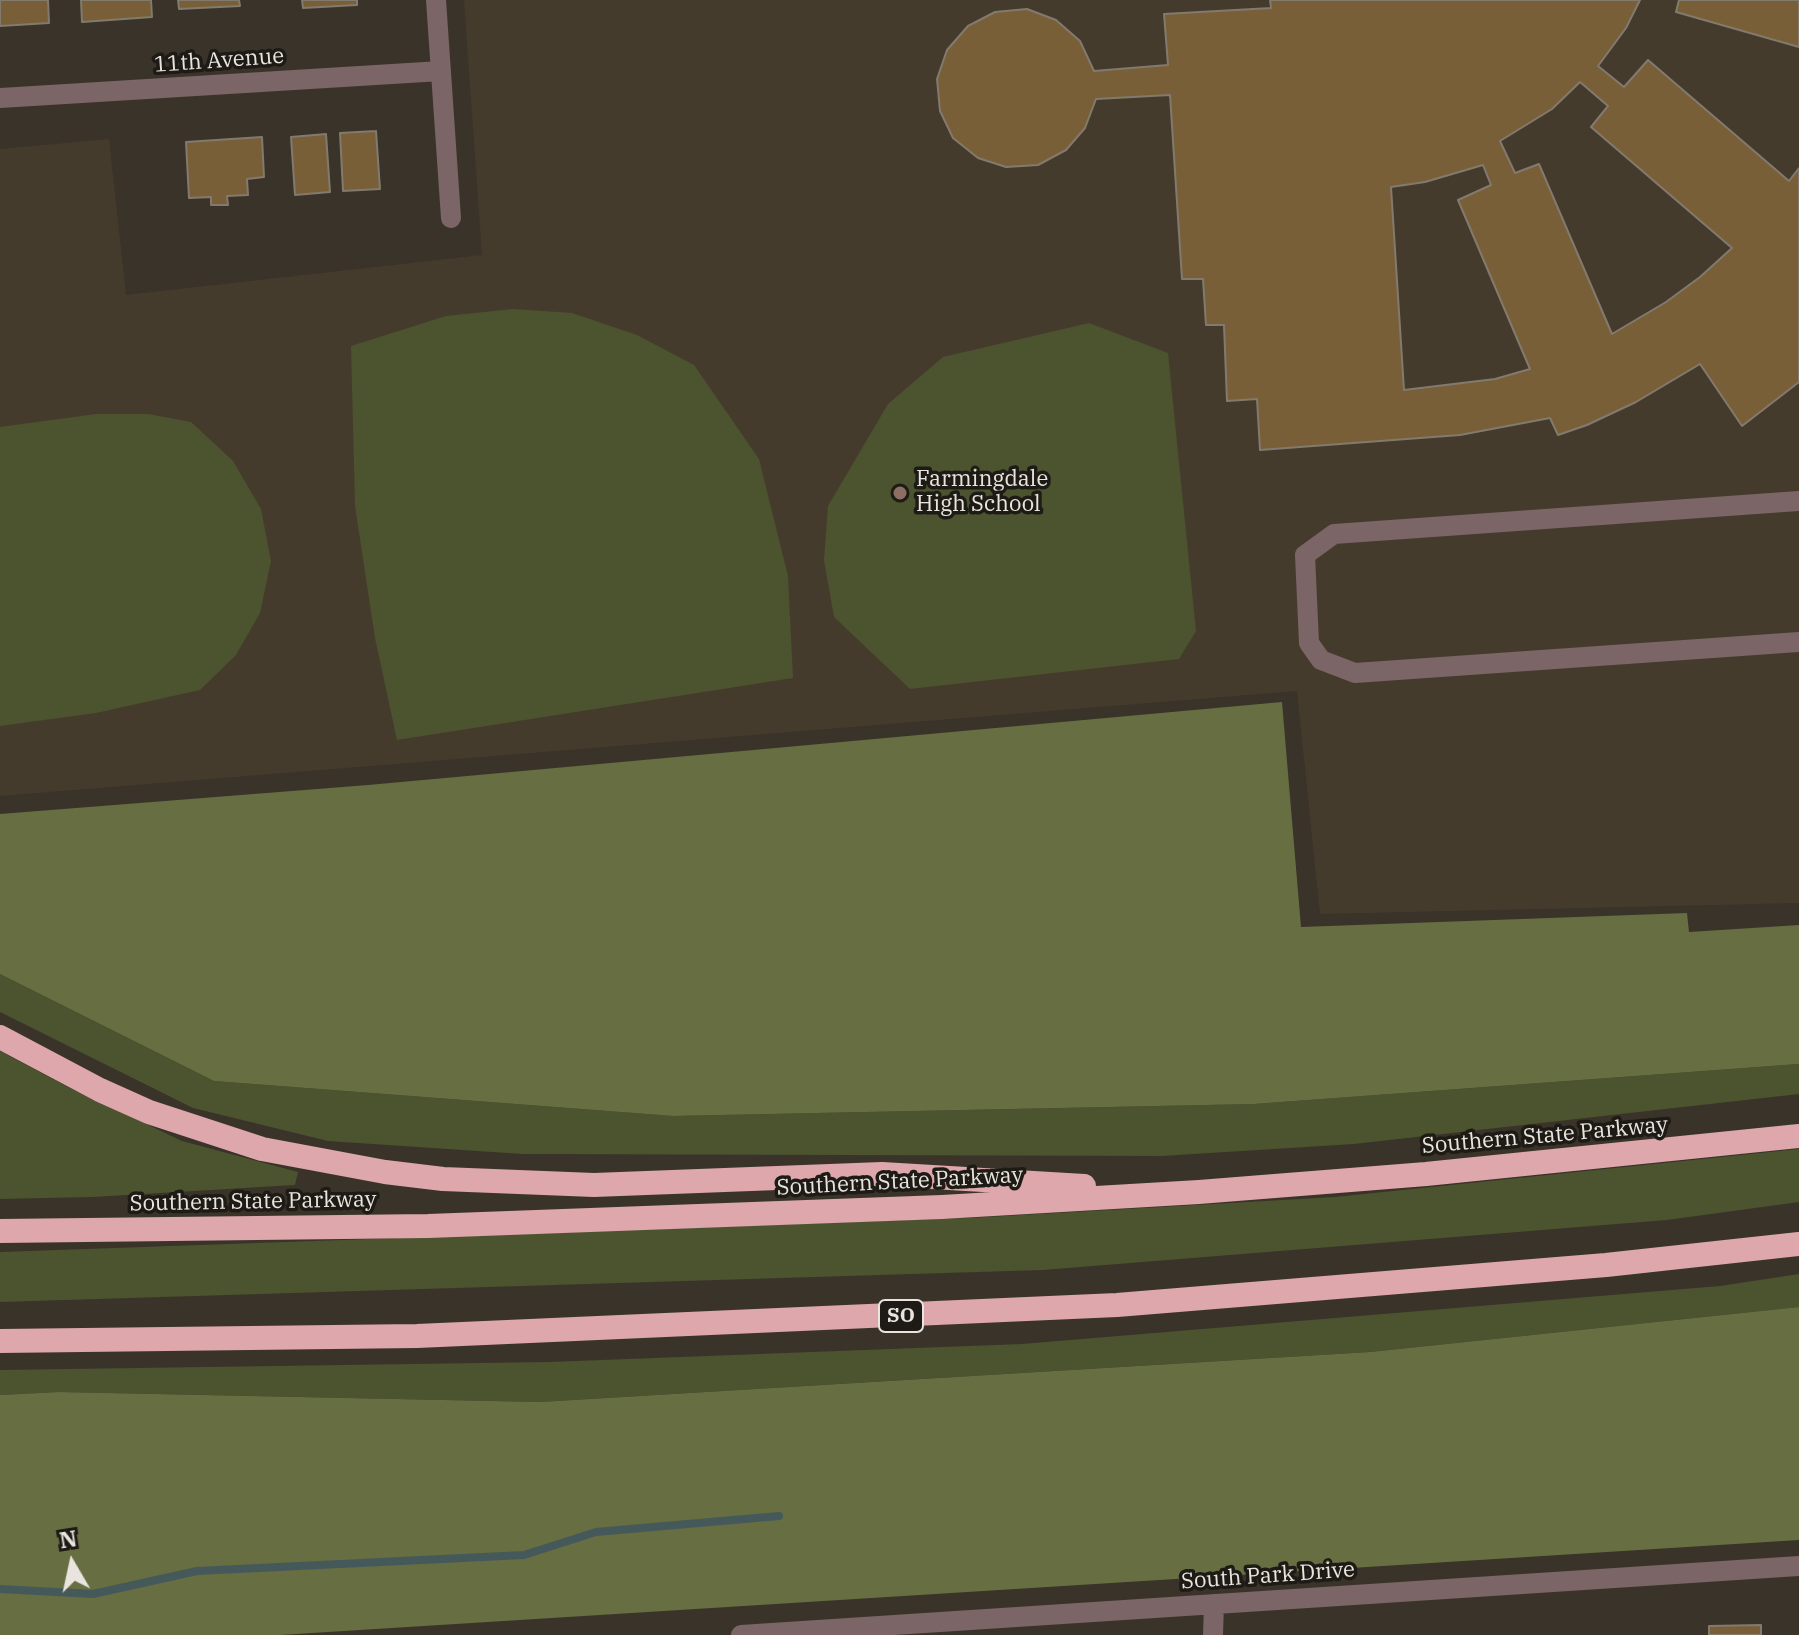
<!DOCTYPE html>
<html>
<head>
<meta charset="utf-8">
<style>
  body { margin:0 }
  #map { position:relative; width:1799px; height:1635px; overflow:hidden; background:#3a3329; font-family:"IBM Plex Serif",serif }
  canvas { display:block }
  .north { position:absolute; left:32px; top:1523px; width:80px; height:80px; -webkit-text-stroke:6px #1e1b16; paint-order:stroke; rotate:351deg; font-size:22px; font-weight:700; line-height:32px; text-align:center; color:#e9e5de }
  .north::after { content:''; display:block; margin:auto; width:28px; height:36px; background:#e9e5de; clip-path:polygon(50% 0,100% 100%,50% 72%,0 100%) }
</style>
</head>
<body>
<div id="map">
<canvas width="1799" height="1635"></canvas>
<div class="north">N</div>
</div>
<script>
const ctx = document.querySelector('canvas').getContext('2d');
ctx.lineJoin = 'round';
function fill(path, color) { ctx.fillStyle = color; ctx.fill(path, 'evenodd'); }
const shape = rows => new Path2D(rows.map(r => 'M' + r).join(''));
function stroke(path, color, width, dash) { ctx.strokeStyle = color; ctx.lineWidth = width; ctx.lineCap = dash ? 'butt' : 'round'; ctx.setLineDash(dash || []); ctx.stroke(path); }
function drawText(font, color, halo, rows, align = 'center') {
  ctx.font = font + ' "IBM Plex Serif",serif'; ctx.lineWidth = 7; ctx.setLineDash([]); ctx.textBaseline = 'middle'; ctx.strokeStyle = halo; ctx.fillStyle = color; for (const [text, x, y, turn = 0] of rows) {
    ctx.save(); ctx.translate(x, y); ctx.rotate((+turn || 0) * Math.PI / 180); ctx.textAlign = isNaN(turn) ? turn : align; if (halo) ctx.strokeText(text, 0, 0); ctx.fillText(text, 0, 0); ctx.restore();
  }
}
fill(shape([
  [464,0,1799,0,1799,903,1320,914,1297,691,0,796,0,149,109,139,126,295,482,255]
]), '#453b2c');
fill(shape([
  [513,309,572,313,637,335,694,365,759,459,788,576,793,678,397,740,375,638,355,506,351,346,446,316],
  [1089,323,1168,353,1196,631,1179,659,910,689,834,617,824,560,828,506,888,404,943,357],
  [96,414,148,414,191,422,233,461,261,509,271,561,260,613,236,655,200,690,96,713,0,726,0,427],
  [0,974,214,1081,673,1116,1254,1104,1799,1064,1799,1094,1354,1144,1162,1156,522,1154,328,1141,193,1108,0,1012],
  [0,1051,70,1088,182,1141,298,1172,295,1185,93,1197,0,1199],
  [1799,1149,1799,1202,1667,1220,1043,1270,0,1302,0,1252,969,1218,1335,1197],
  [1799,1274,1799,1307,1370,1352,540,1402,59,1392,0,1395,0,1370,549,1362,1022,1344,1720,1286]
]), '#4c532f');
fill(shape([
  [1282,702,1301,927,1687,913,1689,932,1799,925,1799,1064,1254,1104,673,1116,214,1081,0,974,0,814,368,785],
  [1799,1307,1799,1540,280,1635,0,1635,0,1395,59,1392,540,1402,1370,1352]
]), '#666e42');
stroke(shape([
  [0,1589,93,1594,197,1571,524,1555,596,1532,779,1516]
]), '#46595a', 8);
const building = shape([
  [0,0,48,0,49,23,0,26,0,0],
  [81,0,151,0,152,17,82,22,81,0],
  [178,0,239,0,240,6,179,9,178,0],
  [302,0,357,0,357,5,303,8,302,0],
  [1270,0,1640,0,1626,28,1598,66,1624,87,1648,60,1789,181,1799,168,1799,382,1742,426,1700,364,1636,402,1587,425,1558,435,1550,418,1460,435,1260,450,1257,399,1227,401,1224,325,1206,325,1203,279,1182,279,1170,95,1096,99,1085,128,1066,150,1038,165,1006,167,978,158,953,138,940,111,937,79,947,50,968,26,995,12,1027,9,1056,20,1080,41,1094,71,1168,65,1164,14,1271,8,1270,0],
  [1580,82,1608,106,1591,127,1732,248,1700,277,1666,302,1612,334,1539,164,1515,173,1500,141,1552,109,1580,82],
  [1483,165,1491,185,1458,200,1530,369,1495,379,1404,390,1391,187,1425,182,1483,165],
  [1679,0,1799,0,1799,47,1676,12,1679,0],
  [376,131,380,189,343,191,340,133,376,131],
  [326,134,330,192,295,195,291,137,326,134],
  [262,137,264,177,247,179,248,195,227,196,228,205,211,205,211,197,189,198,186,142,262,137],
  [1761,1625,1761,1635,1709,1635,1709,1626,1761,1625]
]);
fill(building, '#795f38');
stroke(building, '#827a6e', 2);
stroke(shape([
  [436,0,451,218],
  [0,98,441,71],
  [1799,501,1334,534,1305,555,1309,643,1321,660,1355,673,1799,642],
  [741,1635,1799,1566],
  [1213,1635,1214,1604]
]), '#7b6566', 20);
stroke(shape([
  [0,1037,100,1090,149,1112,262,1149,385,1172,443,1179,594,1185,882,1174,1084,1186],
  [0,1231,428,1226,942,1207,1199,1192,1426,1174,1799,1136],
  [0,1341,417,1336,1117,1305,1606,1265,1799,1244]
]), '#dda7ab', 24);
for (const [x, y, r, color] of [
  [900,493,8,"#8d6e63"]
]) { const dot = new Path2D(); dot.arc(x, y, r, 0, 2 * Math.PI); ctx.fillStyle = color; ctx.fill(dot); stroke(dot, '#1e1b16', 3); }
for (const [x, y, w] of [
  [901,1316,44]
]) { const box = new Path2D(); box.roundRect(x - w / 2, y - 16, w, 32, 6); ctx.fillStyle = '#1e1b16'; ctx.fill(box); stroke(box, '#e9e5de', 2); }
drawText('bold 20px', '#e9e5de', null, [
  ["SO",901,1316]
]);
drawText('22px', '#e9e5de', '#1e1b16', [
  ["11th Avenue",219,61,-4],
  ["Southern State Parkway",1545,1136,-5],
  ["Southern State Parkway",900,1182,-3],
  ["Southern State Parkway",253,1202,-1],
  ["South Park Drive",1268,1576,-4]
]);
drawText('22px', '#e9e5de', '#1e1b16', [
  ["Farmingdale",916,480],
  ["High School",916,505]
], 'left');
</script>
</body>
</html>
